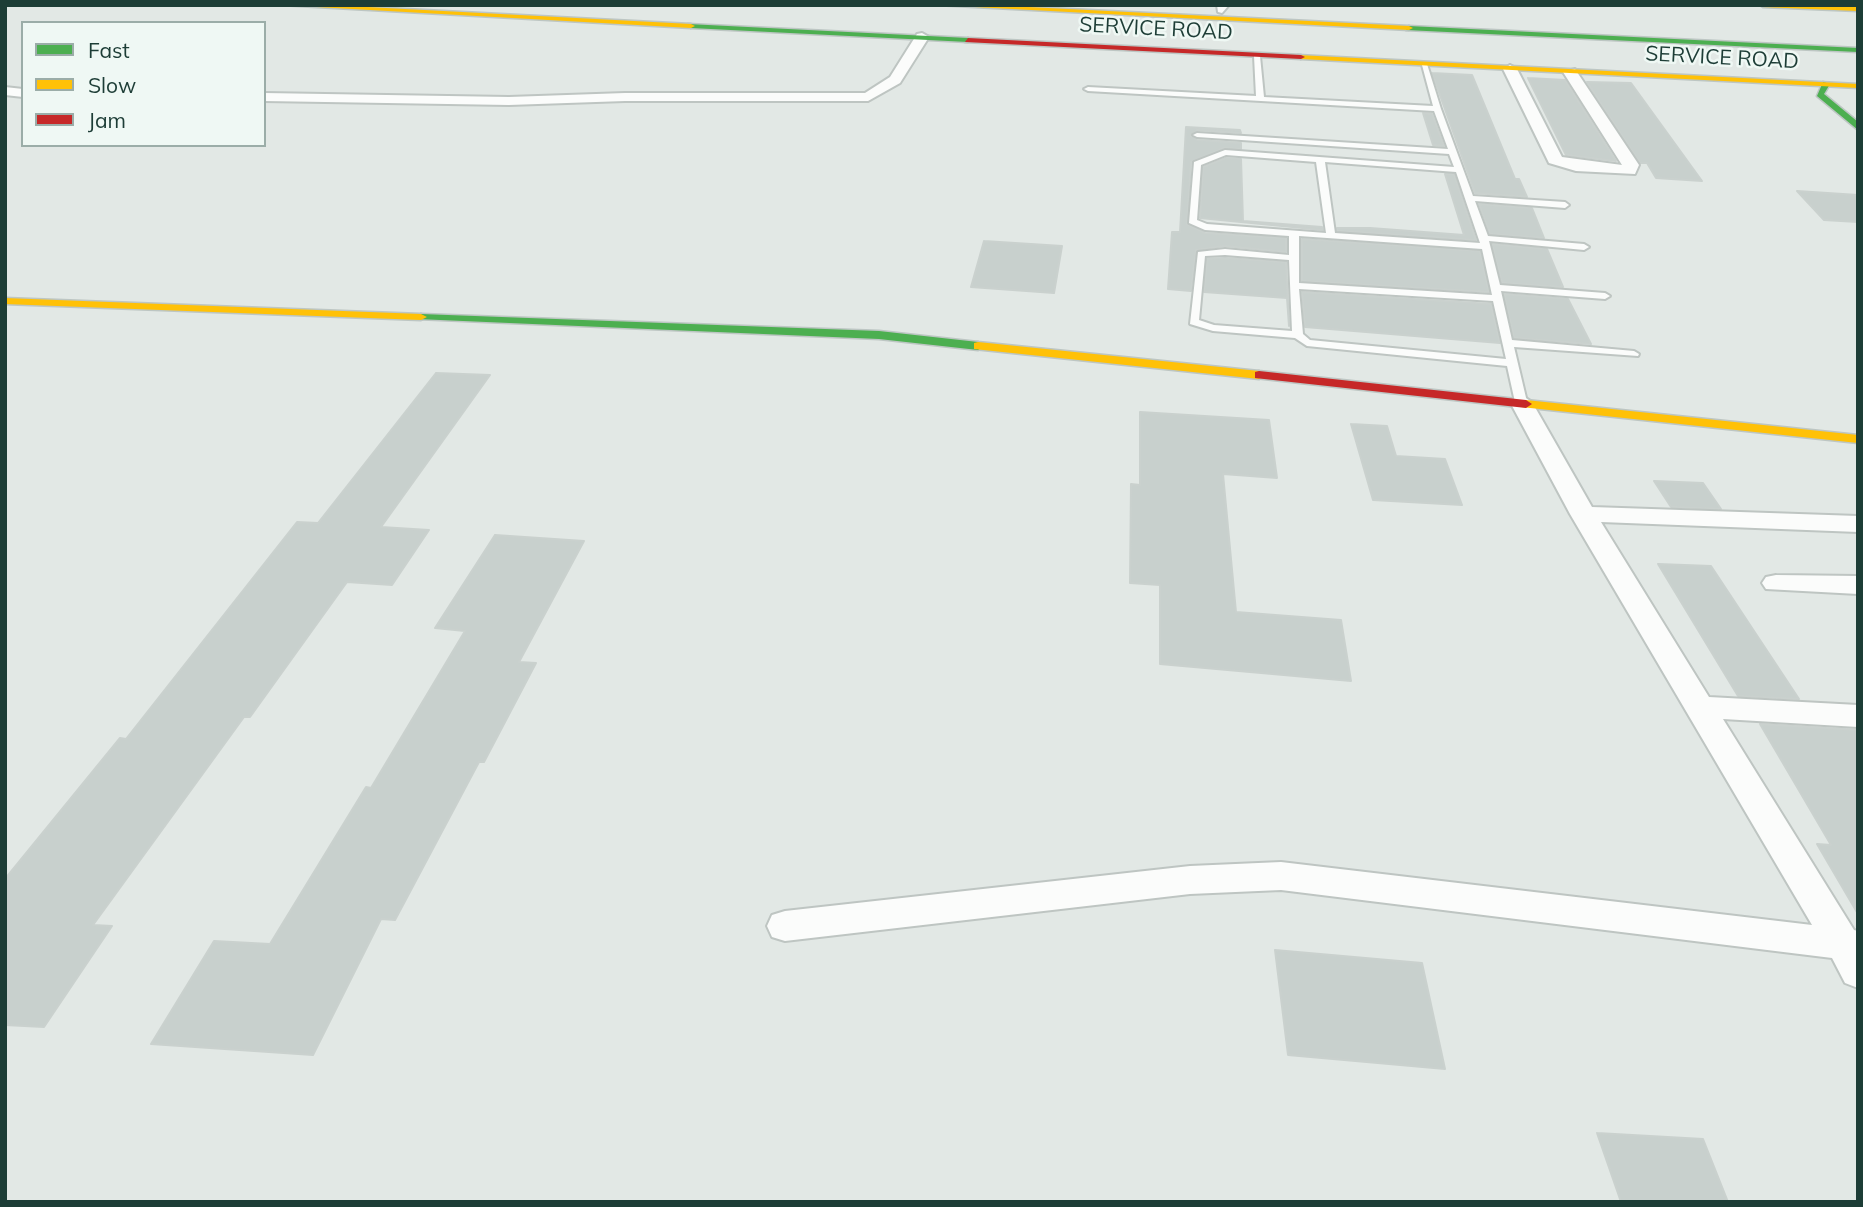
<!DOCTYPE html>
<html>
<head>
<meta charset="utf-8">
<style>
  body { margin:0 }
  #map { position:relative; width:1863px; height:1207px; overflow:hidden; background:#e2e8e5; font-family:Mulish,sans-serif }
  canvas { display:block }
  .frame { position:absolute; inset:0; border:7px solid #1d3d36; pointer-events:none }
  .legend { position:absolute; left:21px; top:21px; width:245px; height:126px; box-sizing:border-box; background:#eff8f4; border:2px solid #9bada8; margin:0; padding:9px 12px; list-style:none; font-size:21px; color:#1d3d36 }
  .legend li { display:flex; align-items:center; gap:14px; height:35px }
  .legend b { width:35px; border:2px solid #9bada8 }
</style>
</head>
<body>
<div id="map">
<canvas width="1863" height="1207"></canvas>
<div class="frame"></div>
<ul class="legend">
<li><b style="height:9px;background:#4caf50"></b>Fast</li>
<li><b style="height:9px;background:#ffc107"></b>Slow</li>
<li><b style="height:9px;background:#c62828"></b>Jam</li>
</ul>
</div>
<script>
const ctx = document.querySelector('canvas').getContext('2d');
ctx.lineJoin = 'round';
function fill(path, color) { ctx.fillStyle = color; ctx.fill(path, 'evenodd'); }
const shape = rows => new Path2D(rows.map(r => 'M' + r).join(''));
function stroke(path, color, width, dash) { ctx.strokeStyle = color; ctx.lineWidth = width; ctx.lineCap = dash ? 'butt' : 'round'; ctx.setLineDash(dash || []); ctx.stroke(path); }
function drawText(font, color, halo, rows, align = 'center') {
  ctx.font = font + ' Mulish,sans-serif'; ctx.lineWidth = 5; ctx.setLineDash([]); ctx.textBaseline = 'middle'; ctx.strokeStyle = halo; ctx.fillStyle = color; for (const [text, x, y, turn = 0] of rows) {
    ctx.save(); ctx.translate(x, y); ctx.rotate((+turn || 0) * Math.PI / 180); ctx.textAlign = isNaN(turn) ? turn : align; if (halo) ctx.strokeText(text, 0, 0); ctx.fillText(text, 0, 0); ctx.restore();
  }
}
const building = shape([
  [1432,73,1472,75,1515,179,1519,179,1527,197,1475,193,1432,73],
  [1528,78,1565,80,1616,161,1566,155,1528,78],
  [1587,82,1631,83,1702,181,1656,178,1647,163,1640,163,1587,82],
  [1423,113,1432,114,1444,146,1433,145,1423,113],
  [1186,127,1240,130,1241,133,1197,130,1191,136,1197,140,1241,143,1241,149,1224,148,1191,162,1187,224,1205,233,1286,238,1286,252,1225,246,1196,250,1191,291,1168,289,1172,232,1180,232,1186,127],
  [1226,158,1241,159,1243,221,1322,227,1323,230,1200,218,1203,167,1226,158],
  [1445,174,1454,174,1476,240,1337,231,1337,228,1370,228,1464,235,1445,174],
  [1797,191,1858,195,1858,222,1824,220,1797,191],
  [1479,204,1532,208,1544,238,1490,234,1479,204],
  [1302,239,1480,251,1489,292,1302,281,1302,239],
  [984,241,1062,246,1054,293,971,287,984,241],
  [1492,244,1547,249,1563,287,1502,283,1492,244],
  [1225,258,1286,262,1289,326,1287,298,1204,292,1207,259,1225,258],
  [1302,292,1491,304,1500,343,1305,327,1302,292],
  [1504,294,1568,299,1591,344,1514,338,1504,294],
  [436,373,490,375,381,527,429,530,392,585,347,582,250,717,244,717,93,925,112,926,44,1027,5,1025,5,879,120,738,126,739,297,522,318,523,436,373],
  [1140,412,1269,420,1277,478,1223,474,1236,612,1341,620,1351,681,1160,664,1160,585,1130,583,1131,484,1140,485,1140,412],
  [1351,424,1387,426,1396,456,1445,459,1462,505,1373,500,1351,424],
  [1654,481,1703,483,1721,509,1671,507,1654,481],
  [495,535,584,541,519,662,536,663,484,762,479,762,395,920,381,919,313,1055,151,1044,214,941,270,944,366,787,371,788,465,631,435,628,495,535],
  [1658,564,1711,566,1799,699,1738,696,1658,564],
  [1760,724,1858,730,1858,914,1817,844,1831,845,1760,724],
  [1275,950,1422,963,1445,1069,1288,1055,1275,950],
  [1597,1133,1703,1139,1728,1202,1621,1202,1597,1133]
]);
fill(building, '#c8d0cd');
stroke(building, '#cad1ce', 2);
const lane = shape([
  [1257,54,1260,56,1264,97,1433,106,1422,65,1427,64,1441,109,1473,196,1565,202,1569,205,1565,208,1475,201,1488,236,1584,244,1589,247,1584,250,1489,241,1500,285,1605,293,1610,296,1605,299,1501,291,1512,340,1634,351,1639,354,1638,356,1514,347,1527,402,1521,405,1515,402,1507,366,1307,346,1295,338,1213,331,1190,324,1198,252,1225,249,1289,255,1289,236,1205,230,1189,223,1194,162,1225,150,1454,167,1449,154,1197,137,1193,135,1197,133,1448,149,1434,111,1088,91,1084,89,1088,87,1256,96,1254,56,1257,54],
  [1226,155,1316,162,1326,233,1207,224,1197,220,1201,165,1226,155],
  [1325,162,1456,172,1480,243,1335,233,1325,162],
  [1299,236,1482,249,1492,295,1299,283,1299,236],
  [1225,255,1289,260,1292,331,1214,325,1199,320,1205,256,1225,255],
  [1299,289,1493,301,1506,359,1310,340,1303,334,1299,289]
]);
const street = shape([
  [1217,5,1229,5,1222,13,1218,12,1217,5],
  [922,33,929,37,900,83,868,101,625,101,509,105,264,101,264,93,509,97,625,93,865,93,890,77,917,34,922,33],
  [1510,65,1517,69,1562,157,1622,165,1563,72,1575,69,1639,165,1635,174,1576,171,1549,163,1503,69,1510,65],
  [5,87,23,89,23,97,5,95,5,87],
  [1521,395,1532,402,1592,507,1858,516,1858,532,1601,522,1709,697,1858,705,1858,727,1723,719,1854,930,1858,931,1858,988,1845,983,1832,958,1281,890,1190,894,785,941,772,937,767,926,772,915,785,911,1190,866,1281,862,1812,925,1570,514,1510,402,1521,395],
  [1776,575,1858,576,1858,594,1766,589,1762,583,1766,577,1776,575]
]);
const fast = shape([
  [688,24,968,38,972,40,968,42,691,28,688,24],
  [1409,26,1858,48,1858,52,1406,30,1409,26],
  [1823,82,1830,84,1824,94,1858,122,1858,130,1817,96,1823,82],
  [421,314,879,331,978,342,984,346,978,350,879,339,417,319,415,317,421,314]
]);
const slow = shape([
  [281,5,329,5,691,24,695,26,691,28,281,5],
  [937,5,988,5,1409,26,1413,28,1409,30,937,5],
  [1760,5,1858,7,1858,11,1763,7,1760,5],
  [1298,55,1858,84,1858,88,1301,59,1298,55],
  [5,298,421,314,427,317,421,320,5,304,5,298],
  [978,342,1259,371,1265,375,1259,379,974,349,974,343,978,342],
  [1526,400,1858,435,1858,443,1521,407,1520,404,1526,400]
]);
const jam = shape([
  [968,38,1301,55,1305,57,1301,59,965,42,968,38],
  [1259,371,1526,400,1532,404,1526,408,1255,378,1255,372,1259,371]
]);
stroke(lane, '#bec5c2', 4);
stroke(street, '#bec5c2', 4);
stroke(fast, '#bdc6c3', 3);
stroke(slow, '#bdc6c3', 3);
stroke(jam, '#bdc6c3', 3);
fill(lane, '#fbfcfb');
fill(street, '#fbfcfb');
fill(fast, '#4caf50');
fill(slow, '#ffc107');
fill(jam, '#c62828');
drawText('21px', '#1d3d36', '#eff8f4', [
  ["SERVICE ROAD",1156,29,3],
  ["SERVICE ROAD",1722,58,3]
]);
</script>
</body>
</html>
